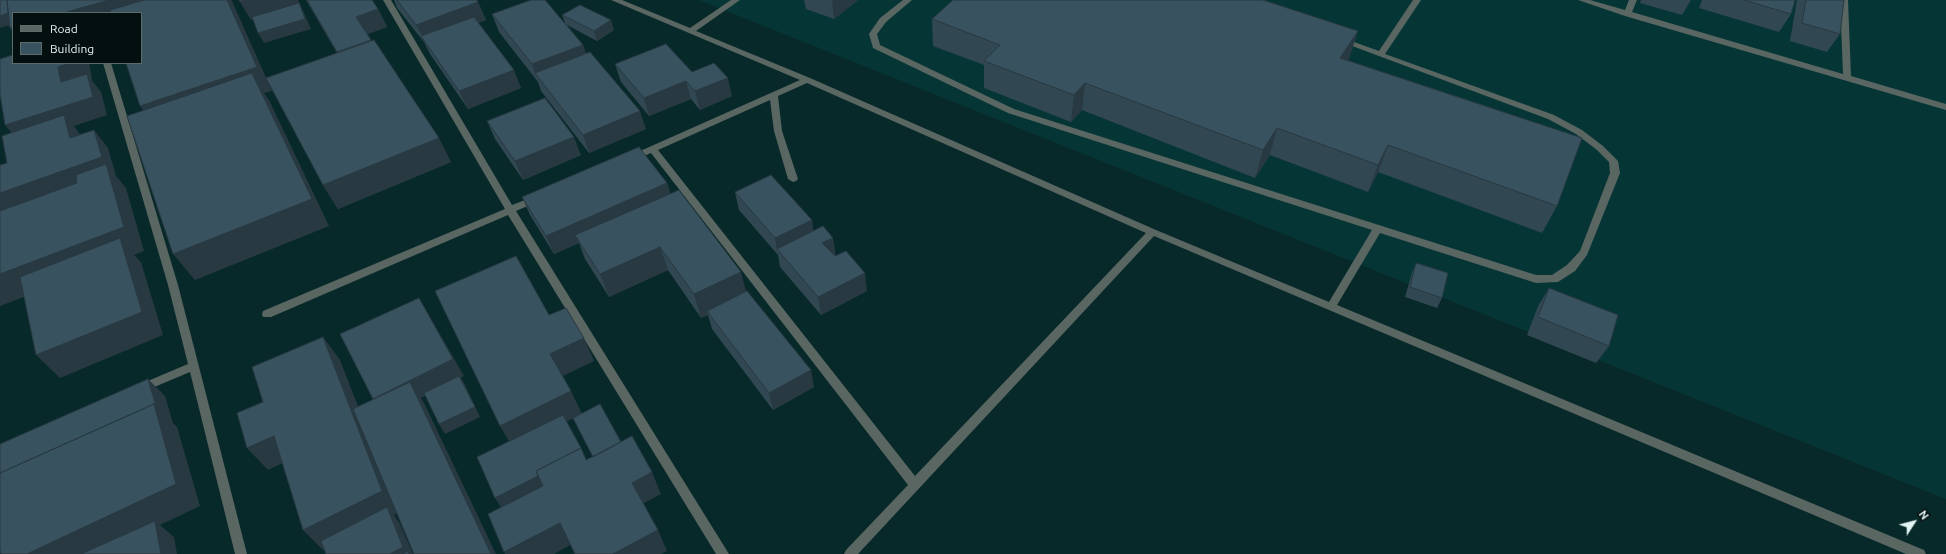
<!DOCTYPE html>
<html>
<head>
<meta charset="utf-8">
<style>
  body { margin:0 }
  #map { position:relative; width:1946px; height:554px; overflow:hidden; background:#08292a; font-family:Ubuntu,sans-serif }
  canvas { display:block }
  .legend { position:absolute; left:12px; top:12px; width:130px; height:52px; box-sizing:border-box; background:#040f10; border:1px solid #5d6b6b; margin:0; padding:5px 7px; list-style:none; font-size:12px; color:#e2f4f4 }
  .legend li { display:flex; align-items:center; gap:8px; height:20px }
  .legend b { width:20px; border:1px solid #5d6b6b }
  .north { position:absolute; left:1894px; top:502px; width:40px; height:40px; -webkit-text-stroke:3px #040f10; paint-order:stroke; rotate:54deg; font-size:11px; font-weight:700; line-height:16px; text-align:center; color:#e2f4f4 }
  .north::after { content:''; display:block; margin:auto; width:14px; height:18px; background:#e2f4f4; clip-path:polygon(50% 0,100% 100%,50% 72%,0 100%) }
</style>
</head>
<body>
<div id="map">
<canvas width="1946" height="554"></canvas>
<ul class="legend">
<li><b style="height:5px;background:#5a6661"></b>Road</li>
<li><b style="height:11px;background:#39525f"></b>Building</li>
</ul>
<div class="north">N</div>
</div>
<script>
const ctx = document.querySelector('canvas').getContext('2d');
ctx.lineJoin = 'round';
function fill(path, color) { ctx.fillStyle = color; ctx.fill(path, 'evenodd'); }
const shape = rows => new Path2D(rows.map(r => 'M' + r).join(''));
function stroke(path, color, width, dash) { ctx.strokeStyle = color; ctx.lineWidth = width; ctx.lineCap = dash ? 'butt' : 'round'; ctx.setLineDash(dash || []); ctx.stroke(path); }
fill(shape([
  [699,0,1946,0,1946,499]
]), '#063536');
fill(shape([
  [383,0,391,0,512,205,533,197,539,197,541,199,539,201,516,211,729,554,716,554,508,215,271,317,263,317,262,314,263,311,505,209,383,0],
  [611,0,622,0,690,28,731,0,740,0,696,31,810,78,1156,230,1329,302,1372,230,1008,113,873,48,869,34,880,18,903,0,912,0,886,22,877,34,880,45,1014,109,1536,275,1552,275,1567,265,1580,251,1610,173,1609,162,1597,150,1576,134,1548,119,1336,40,1337,38,1343,38,1379,51,1413,0,1421,0,1385,54,1554,115,1582,130,1603,146,1618,161,1620,173,1587,255,1575,271,1558,282,1536,283,1380,233,1337,305,1924,550,1926,554,1906,554,1154,236,858,554,844,554,846,550,908,485,651,153,632,161,628,158,629,156,800,80,611,0],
  [807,83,1146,233,915,476,658,150,770,100,774,131,788,179,793,182,796,181,798,179,782,131,778,96,807,83],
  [1578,0,1590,0,1625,10,1629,0,1637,0,1632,12,1843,74,1840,0,1848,0,1851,76,1946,104,1946,110,1625,16,1578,0],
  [103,63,111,63,178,285,247,554,235,554,190,372,140,393,136,392,135,389,136,386,188,364,168,285,103,63]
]), '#5a6661');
fill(shape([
  [306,0,372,0,378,9,387,27,367,34,451,162,338,209,323,185,337,53],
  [394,0,477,0,486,20,478,23,521,88,468,109,430,54,424,42,397,8],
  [804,0,858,0,834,19,806,9],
  [1641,0,1691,0,1682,15,1640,3],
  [1702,0,1795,0,1791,14,1779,32,1699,8],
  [1797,0,1844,0,1840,34,1827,52,1790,41],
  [492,14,565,23,562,15,614,30,597,41,567,25,583,45,586,54,646,129,589,153,541,91,538,82,499,32],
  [932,19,1358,31,1349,58,1348,60,1557,206,1542,233,1378,172,1368,192,1270,155,1255,178,1082,110,1071,122,984,88,984,65,933,46],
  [615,64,692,72,732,96,700,110,691,99,649,116,621,82],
  [487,121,581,155,523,180,495,139],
  [667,183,670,194,746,292,814,387,773,410,712,329,708,315,701,318,668,270,609,297,585,259,579,243,554,254,530,215,522,197],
  [735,192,812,220,813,231,867,291,821,315,780,267,778,255,739,210],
  [1416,263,1442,298,1437,308,1405,297,1412,273],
  [1549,288,1609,346,1596,363,1527,335,1538,306]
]), '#314752');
fill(shape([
  [8,0,13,24,0,28,0,16],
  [110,0,207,0,141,13,63,13],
  [227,0,231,0,232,1,272,91,264,93,269,100,329,226,195,280,173,254,157,130,140,106],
  [246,0,298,0,304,13,311,29,264,43,258,33,299,4,251,20,240,2],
  [833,0,858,0,834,19,832,1],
  [478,2,486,20,426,42,422,36,416,25],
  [378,9,387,27,365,35,356,17],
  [611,20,614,30,597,41,594,31],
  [13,27,13,32,10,28],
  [1358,31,1349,58,1332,84,1340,58],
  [583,45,589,63,535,74,532,64],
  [70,63,89,63,92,79,91,79,101,92,107,115,74,126,79,133,85,156,21,144,5,125,61,82,58,67],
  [514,70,521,88,468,109,459,91],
  [728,78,732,96,700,110,695,91],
  [686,81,691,99,649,116,644,98],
  [1085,83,1082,110,1071,122,1074,95],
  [640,111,646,129,589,153,583,135],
  [1277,128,1270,155,1255,178,1263,150],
  [94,130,108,148,116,176,126,188,144,251,134,255,141,262,163,335,60,378,36,355,126,258,0,306,0,193],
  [574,137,581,155,523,180,515,161],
  [439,138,451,162,338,209,323,185],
  [1388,145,1378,172,1368,192,1378,165],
  [667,183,673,201,575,235,579,243,554,254,546,236],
  [812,220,814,238,777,250,775,238],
  [833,238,836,256,825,261,822,243],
  [660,247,668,270,609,297,600,274],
  [741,272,747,296,707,311,708,315,701,318,694,294],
  [865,273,867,291,821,315,818,297],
  [419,298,464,376,461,378,465,385,480,417,445,434,439,424,460,378,421,398,425,405,496,554,491,554,373,399],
  [323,337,340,360,399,512,394,515,400,524,413,554,390,554,391,516,323,550,303,530],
  [584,338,594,361,561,377,550,354],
  [811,370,814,387,773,410,769,393],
  [148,379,165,396,173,423,177,427,200,506,160,525,174,537,177,554,27,554,10,499],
  [571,391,582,414,513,448,500,426],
  [274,436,293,458,268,470,247,448],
  [581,448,592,470,505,514,495,498],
  [652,472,661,494,642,504,632,483],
  [560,523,572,544,554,554,505,554,504,552],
  [658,530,667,551,661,554,613,554]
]), '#283942');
const building = shape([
  [0,0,7,0,8,13,0,16,0,0],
  [7,0,110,0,63,13,13,13,13,27,10,28,7,0],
  [144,0,227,0,257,67,140,106,126,63,141,63,141,13,111,13,110,10,144,0],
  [239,0,246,0,240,2,239,0],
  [307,0,372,0,378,9,356,17,371,40,337,52,307,0],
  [397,0,477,0,478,2,416,25,397,0],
  [531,0,545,0,583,45,532,64,492,14,531,0],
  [953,0,1263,0,1358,31,1340,58,1582,138,1557,206,1388,145,1378,165,1277,128,1263,150,1085,83,1074,95,984,61,1000,45,932,19,953,0],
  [1744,0,1795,0,1791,14,1744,0],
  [1806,0,1844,0,1840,34,1802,23,1806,0],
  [299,3,305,19,258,33,252,17,299,3],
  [580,5,611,20,594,31,562,15,580,5],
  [474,17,514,70,459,91,421,36,474,17],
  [374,40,439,138,323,185,266,78,374,40],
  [666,44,692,72,714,63,728,78,695,91,686,81,644,98,615,64,666,44],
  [590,52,640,111,583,135,535,73,590,52],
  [13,55,13,63,70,63,58,67,61,82,87,74,93,97,5,125,0,94,0,59,13,55],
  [252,73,312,199,173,254,127,116,252,73],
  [545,98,574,137,515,161,487,121,545,98],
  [64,115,70,138,94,130,102,157,0,193,0,165,7,163,2,136,64,115],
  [639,147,667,183,546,236,522,197,639,147],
  [106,164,124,227,0,274,0,211,77,183,76,175,106,164],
  [771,175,812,220,775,238,735,192,771,175],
  [679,190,741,272,694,294,660,247,600,274,575,235,679,190],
  [823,226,833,238,822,243,835,256,846,251,865,273,818,297,777,249,823,226],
  [120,238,142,312,36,355,20,277,120,238],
  [516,256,549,315,566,308,584,338,550,354,571,391,500,426,435,291,516,256],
  [1416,263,1448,273,1442,298,1410,287,1416,263],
  [1549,288,1618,315,1609,346,1538,317,1549,288],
  [747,291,811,370,769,393,707,311,747,291],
  [419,298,453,359,373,399,340,334,419,298],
  [323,337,382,491,303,530,274,436,247,448,237,413,263,402,252,367,323,337],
  [459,376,475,407,439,424,424,393,459,376],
  [148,379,156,406,154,404,0,473,0,444,148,379],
  [410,382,491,554,414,554,353,409,410,382],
  [154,404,176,484,27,554,1,554,0,550,0,473,154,404],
  [600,404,621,442,593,457,573,418,600,404],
  [563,415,581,448,536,471,538,476,495,498,477,457,563,415],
  [632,436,652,472,632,483,658,530,613,554,575,554,560,523,504,552,488,514,543,486,536,471,581,448,586,460,632,436],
  [387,507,403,547,390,554,326,554,321,541,387,507],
  [155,521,161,554,81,554,155,521],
  [408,551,409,554,402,554,408,551]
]);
fill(building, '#39525f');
stroke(building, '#283942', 1);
</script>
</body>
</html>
